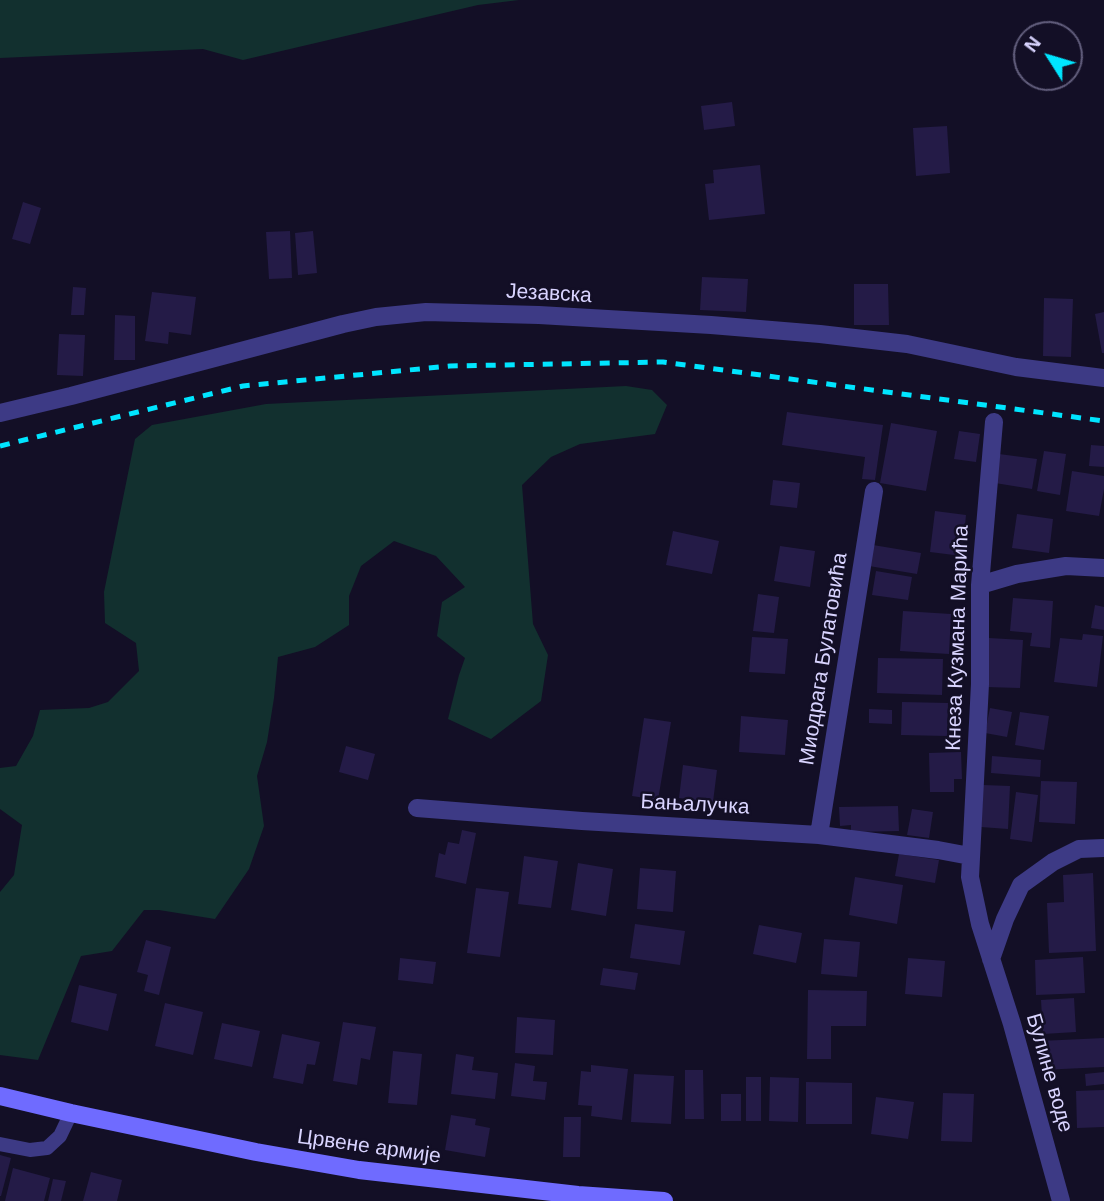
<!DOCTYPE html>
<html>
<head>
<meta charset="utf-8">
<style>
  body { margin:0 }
  #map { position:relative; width:1104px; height:1201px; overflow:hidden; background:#130f26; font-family:Arial,sans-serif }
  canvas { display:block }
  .north { position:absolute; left:1013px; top:21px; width:70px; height:70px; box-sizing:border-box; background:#130f26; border:2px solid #625e7d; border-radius:50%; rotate:307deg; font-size:19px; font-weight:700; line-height:28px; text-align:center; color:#d9d4ff }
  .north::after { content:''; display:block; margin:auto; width:24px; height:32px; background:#00e5ff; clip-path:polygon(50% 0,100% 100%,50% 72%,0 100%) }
</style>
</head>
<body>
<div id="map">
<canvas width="1104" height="1201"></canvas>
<div class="north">N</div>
</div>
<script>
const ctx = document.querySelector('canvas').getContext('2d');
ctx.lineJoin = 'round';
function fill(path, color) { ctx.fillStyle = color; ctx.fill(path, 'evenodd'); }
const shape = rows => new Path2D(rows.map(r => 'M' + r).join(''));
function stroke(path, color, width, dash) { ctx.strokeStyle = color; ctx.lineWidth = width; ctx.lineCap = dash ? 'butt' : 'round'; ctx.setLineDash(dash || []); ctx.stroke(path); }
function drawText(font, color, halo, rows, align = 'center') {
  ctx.font = font + ' Arial,sans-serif'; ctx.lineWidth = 5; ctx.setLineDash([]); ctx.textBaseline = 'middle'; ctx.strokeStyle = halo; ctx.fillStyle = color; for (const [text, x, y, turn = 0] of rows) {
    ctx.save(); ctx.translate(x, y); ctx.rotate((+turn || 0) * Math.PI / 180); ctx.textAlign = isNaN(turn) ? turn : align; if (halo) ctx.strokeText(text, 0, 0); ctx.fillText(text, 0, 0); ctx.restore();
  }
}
fill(shape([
  [0,0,519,0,478,5,243,60,203,49,0,58],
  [626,386,652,390,667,405,655,434,580,444,551,457,522,485,533,624,548,655,541,701,491,739,448,719,459,675,465,658,437,636,442,602,465,587,436,556,394,541,361,566,349,596,349,625,315,647,278,657,274,698,267,742,257,776,264,826,249,869,215,919,159,910,144,910,112,951,81,956,38,1060,0,1055,0,892,14,875,22,825,0,809,0,768,16,766,33,736,40,710,89,708,108,702,139,671,136,643,105,623,104,592,135,439,152,425,266,404]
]), '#12302f');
fill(shape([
  [732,102,735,126,704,130,701,106],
  [947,126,950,173,916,176,913,128],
  [760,165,765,214,709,220,705,184,714,183,713,170],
  [23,202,41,208,30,244,12,239],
  [290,231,292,278,269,279,266,232],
  [313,231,317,273,298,275,295,233],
  [702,277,748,279,746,312,700,310],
  [854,284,888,284,889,325,854,325],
  [73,287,86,288,84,315,71,315],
  [152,292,196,297,191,335,169,332,168,344,145,341],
  [1044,298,1073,299,1071,357,1043,356],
  [1104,312,1104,353,1102,353,1095,314],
  [115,315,135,316,135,360,114,360],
  [59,334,85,335,83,376,57,375],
  [787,412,883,425,875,480,862,479,865,457,782,445],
  [891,423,937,431,926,491,880,483],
  [959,431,980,434,976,462,954,459],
  [1091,445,1104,446,1104,467,1089,466],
  [1044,451,1066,454,1060,495,1037,491],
  [999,454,1037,459,1032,489,995,483],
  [1072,471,1104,476,1104,489,1099,516,1066,511],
  [773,480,800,483,797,508,770,505],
  [935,511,966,515,962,556,930,552],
  [1017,514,1053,519,1049,553,1012,548],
  [673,531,719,541,712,574,666,565],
  [873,545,921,553,917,574,869,566],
  [780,546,815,551,810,587,774,581],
  [876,571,912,577,908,600,872,595],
  [758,594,779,597,774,633,753,631],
  [1013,598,1053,601,1050,648,1030,646,1032,633,1010,631],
  [1095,605,1104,607,1104,630,1091,628],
  [903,611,951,614,949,654,900,651],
  [1083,634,1103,636,1097,687,1054,682,1060,638,1082,640],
  [752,637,788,639,785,674,749,672],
  [989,638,1023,640,1020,688,986,687],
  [878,658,943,659,942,695,877,693],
  [902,702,948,703,947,736,901,735],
  [990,708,1012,712,1007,737,985,733],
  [869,709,892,710,892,724,869,723],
  [1020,712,1049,716,1044,750,1015,745],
  [741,716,788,720,785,755,739,752],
  [644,718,671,722,658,800,632,796],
  [346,746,375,754,368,780,339,772],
  [961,752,962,779,954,779,954,792,930,792,929,753],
  [992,756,1041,760,1040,777,991,773],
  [683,765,717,770,713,802,679,798],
  [1041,781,1077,782,1075,824,1039,822],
  [983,785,1010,786,1008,829,981,827],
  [1016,792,1038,795,1032,842,1010,839],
  [898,806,899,831,851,832,851,825,840,826,839,807],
  [912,809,933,812,929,838,907,835],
  [462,830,476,833,466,884,435,877,439,853,445,855,448,842,459,844],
  [899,854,939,860,935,883,895,876],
  [524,856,558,861,551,908,518,904],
  [578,863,613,869,606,916,571,910],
  [640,868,676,871,673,912,637,909],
  [1093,873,1096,951,1049,953,1047,903,1064,902,1063,875],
  [855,877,903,885,897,924,849,915],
  [476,888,509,892,500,957,467,953],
  [635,924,685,931,680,965,630,958],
  [759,925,802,933,796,963,753,954],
  [824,939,860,942,857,977,821,974],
  [146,940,171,947,159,995,144,991,148,975,137,972],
  [1083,957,1085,993,1036,995,1035,960],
  [400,958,436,962,433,984,398,980],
  [908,958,945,961,942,997,905,994],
  [603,968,638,973,635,990,600,985],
  [79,985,117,994,108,1031,71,1022],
  [808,990,867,991,866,1026,831,1026,831,1059,807,1059],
  [1074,998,1076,1032,1043,1034,1041,1000],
  [165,1003,203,1012,193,1055,155,1046],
  [517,1017,555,1020,553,1055,515,1053],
  [343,1022,376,1027,370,1060,361,1058,357,1085,333,1081],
  [222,1023,260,1031,252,1067,214,1059],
  [282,1034,320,1042,315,1065,307,1064,303,1084,273,1078],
  [1104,1038,1104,1067,1041,1070,1040,1041],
  [393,1051,422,1054,417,1105,388,1103],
  [456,1054,474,1057,472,1070,498,1073,495,1099,451,1094],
  [515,1063,535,1066,533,1081,547,1082,545,1100,511,1096],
  [591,1065,628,1069,622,1120,591,1116,592,1106,578,1105,581,1071,591,1072],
  [685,1070,703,1070,704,1119,685,1119],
  [1104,1072,1104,1084,1086,1086,1085,1074],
  [634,1074,674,1076,671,1124,631,1122],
  [746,1077,761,1077,761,1121,746,1121],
  [770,1077,799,1078,798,1122,769,1121],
  [806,1082,852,1083,852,1124,806,1124],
  [1104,1090,1104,1127,1077,1128,1076,1091],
  [943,1093,974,1094,972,1142,941,1141],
  [721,1094,741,1094,741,1121,721,1121],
  [876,1097,914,1102,908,1139,871,1134],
  [451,1115,476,1119,475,1125,490,1128,485,1157,445,1150],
  [564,1117,581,1117,580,1157,563,1157],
  [0,1155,11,1158,1,1196,0,1196],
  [13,1168,50,1178,44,1201,5,1201],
  [91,1172,122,1180,117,1201,83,1201],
  [53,1179,66,1181,61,1201,48,1201]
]), '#241b47');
stroke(shape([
  [0,1144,30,1150,47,1148,60,1136,71,1113]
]), '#3d3a85', 14);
stroke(shape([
  [0,413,71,396,343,324,376,317,426,312,539,315,711,325,820,334,907,344,1016,367,1104,378],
  [994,422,980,585,980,684,970,877,980,924,1012,1024,1061,1201],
  [980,585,1017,574,1066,566,1104,568],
  [417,808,582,821,819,835,938,850,970,856],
  [819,835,874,491],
  [991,959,1005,919,1021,885,1053,862,1079,849,1104,848]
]), '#3d3a85', 18);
stroke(shape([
  [0,1096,71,1113,256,1152,359,1170,578,1195,664,1201]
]), '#6f6bff', 18);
stroke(shape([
  [0,446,243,386,450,366,663,362,1104,421]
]), '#00e5ff', 5, [10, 9]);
drawText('21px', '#d9d4ff', '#130f26', [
  ["Језавска",549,294,3],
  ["Кнеза Кузмана Марића",958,638,-88],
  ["Миодрага Булатовића",824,659,-81],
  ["Бањалучка",695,805,3],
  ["Булине воде",1049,1073,74],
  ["Црвене армије",369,1147,8]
]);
</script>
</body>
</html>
